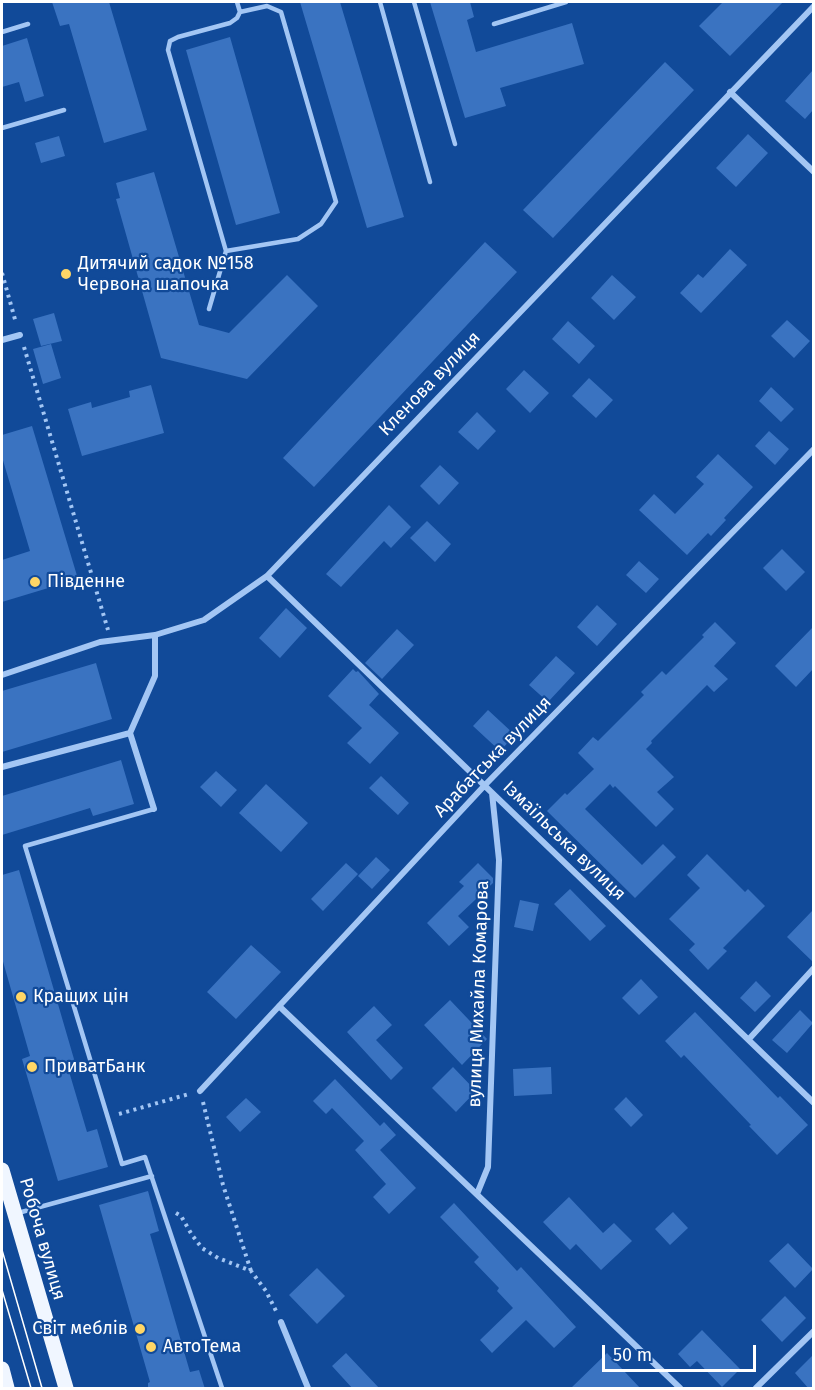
<!DOCTYPE html>
<html>
<head>
<meta charset="utf-8">
<style>
  body { margin:0 }
  #map { position:relative; width:815px; height:1390px; overflow:hidden; background:#114a99; font-family:"Fira Sans",sans-serif }
  canvas { display:block }
  .frame { position:absolute; inset:0; border:3px solid #fff; pointer-events:none }
  .scale { position:absolute; left:602px; top:1345px; width:154px; height:27px; box-sizing:border-box; border:3px solid #fff; border-top:0; padding-left:8px; font-size:18px; line-height:21px; white-space:nowrap; color:#fff; -webkit-text-stroke:4px #114a99; paint-order:stroke }
</style>
</head>
<body>
<div id="map">
<canvas width="815" height="1390"></canvas>
<div class="frame"></div>
<div class="scale">50 m</div>
</div>
<script>
const ctx = document.querySelector('canvas').getContext('2d');
ctx.lineJoin = 'round';
function fill(path, color) { ctx.fillStyle = color; ctx.fill(path, 'evenodd'); }
const shape = rows => new Path2D(rows.map(r => 'M' + r).join(''));
function stroke(path, color, width, dash) { ctx.strokeStyle = color; ctx.lineWidth = width; ctx.lineCap = dash ? 'butt' : 'round'; ctx.setLineDash(dash || []); ctx.stroke(path); }
function drawText(font, color, halo, rows, align = 'center') {
  ctx.font = font + ' "Fira Sans",sans-serif'; ctx.lineWidth = 4.5; ctx.setLineDash([]); ctx.textBaseline = 'middle'; ctx.strokeStyle = halo; ctx.fillStyle = color; for (const [text, x, y, turn = 0] of rows) {
    ctx.save(); ctx.translate(x, y); ctx.rotate((+turn || 0) * Math.PI / 180); ctx.textAlign = isNaN(turn) ? turn : align; if (halo) ctx.strokeText(text, 0, 0); ctx.fillText(text, 0, 0); ctx.restore();
  }
}
fill(shape([
  [52,2,109,2,147,130,104,143,69,24,60,26],
  [300,2,340,2,404,217,367,228],
  [430,2,470,2,474,17,467,20,476,52,572,23,584,64,500,88,506,106,465,118],
  [723,2,783,2,730,56,699,26],
  [230,37,280,213,236,225,186,50],
  [27,38,44,96,25,102,19,82,2,87,2,46],
  [665,62,694,90,553,238,523,210],
  [813,70,813,110,805,119,785,101],
  [748,134,768,153,736,187,716,168],
  [59,136,65,156,41,163,35,143],
  [154,172,199,325,229,333,287,275,318,306,247,379,161,358,116,199,120,198,116,183],
  [485,242,517,272,314,487,283,458],
  [730,249,747,265,701,313,680,293,698,274,703,278],
  [612,275,636,297,614,320,591,298],
  [54,313,62,341,41,346,33,319],
  [787,320,810,341,794,358,771,336],
  [568,321,595,346,579,364,552,339],
  [51,344,61,378,43,384,33,349],
  [524,370,549,393,530,413,506,389],
  [589,378,613,400,596,418,572,396],
  [151,385,164,433,82,456,68,409,91,402,92,408,130,397,129,391],
  [771,387,794,409,781,422,759,401],
  [477,412,496,431,478,450,458,432],
  [32,426,78,579,2,602,2,560,30,551,2,457,2,435],
  [769,431,789,449,775,465,755,446],
  [718,454,753,487,724,518,726,520,711,536,708,533,687,555,639,510,654,494,675,514,704,484,696,477],
  [440,465,459,483,439,505,420,486],
  [389,505,411,527,391,548,384,541,341,587,326,574],
  [427,521,451,544,435,562,410,538],
  [782,549,805,572,786,591,763,568],
  [639,561,659,579,646,593,626,575],
  [597,605,617,624,597,646,577,627],
  [286,608,307,628,280,658,259,638],
  [715,622,736,643,714,666,728,679,714,692,707,685,651,741,652,743,646,749,674,777,657,792,674,809,656,827,615,786,613,788,610,784,585,809,642,865,663,844,676,857,635,898,547,811,565,793,567,795,594,769,578,753,593,737,598,741,644,695,641,692,662,671,666,675,704,637,702,635],
  [813,627,813,669,796,687,775,666],
  [397,629,414,645,382,679,365,663],
  [556,656,575,673,548,702,529,685],
  [96,663,112,719,2,752,2,691],
  [353,669,356,672,358,671,379,694,369,705,399,733,370,764,347,743,362,728,328,696],
  [488,710,515,735,500,751,473,726],
  [121,760,134,804,93,816,90,808,2,835,2,796],
  [216,771,237,790,221,807,200,787],
  [381,776,409,803,398,815,369,788],
  [266,784,308,823,281,852,239,813],
  [707,854,745,892,748,889,765,906,723,948,727,951,708,970,689,950,695,944,669,919,700,888,687,875],
  [376,857,390,870,372,889,358,876],
  [346,863,358,874,323,911,311,899],
  [478,863,493,878,493,883,458,916,469,927,449,946,427,923,464,886,459,882],
  [19,870,76,1066,68,1068,87,1132,97,1129,108,1167,58,1181,22,1059,30,1056,2,958,2,875],
  [570,889,606,926,590,941,554,904],
  [520,900,539,904,533,931,514,927],
  [813,910,813,962,787,937],
  [251,945,281,972,236,1019,207,992],
  [641,979,658,997,639,1015,622,998],
  [756,981,771,996,755,1012,740,998],
  [450,1000,487,1039,462,1065,424,1025],
  [374,1006,392,1025,376,1040,403,1068,391,1080,347,1032],
  [800,1010,813,1023,787,1053,772,1040],
  [695,1012,778,1098,780,1096,808,1125,777,1155,749,1126,751,1125,684,1055,681,1058,665,1041],
  [453,1067,476,1091,456,1112,432,1088],
  [551,1067,552,1094,514,1096,513,1069],
  [335,1079,380,1126,384,1122,396,1135,380,1150,416,1188,389,1214,373,1197,386,1184,355,1150,364,1141,332,1108,326,1114,313,1101],
  [626,1097,643,1115,631,1127,614,1109],
  [246,1098,261,1112,240,1132,226,1117],
  [148,1191,159,1231,150,1234,190,1372,199,1370,205,1389,148,1389,148,1383,150,1382,99,1205],
  [569,1197,603,1233,614,1223,632,1241,601,1270,576,1244,570,1250,543,1222],
  [454,1203,517,1271,521,1267,576,1327,554,1348,526,1320,492,1353,480,1340,513,1308,497,1291,499,1288,474,1262,479,1257,440,1217],
  [673,1212,688,1228,670,1245,655,1229],
  [788,1243,813,1269,795,1288,769,1261],
  [317,1268,345,1296,317,1324,289,1295],
  [785,1296,806,1318,782,1342,761,1320],
  [702,1330,740,1369,722,1387,697,1361,690,1367,678,1354],
  [346,1353,380,1389,353,1389,332,1366],
  [607,1353,641,1389,570,1389],
  [813,1355,813,1389,809,1389,795,1373]
]), '#3a73c1');
stroke(shape([
  [2,273,16,323],
  [24,347,108,630],
  [203,1102,223,1185,251,1271],
  [119,1114,189,1094],
  [176,1213,181,1216,192,1235,202,1248,218,1258,251,1271,266,1291,277,1313]
]), '#a3c6f4', 4, [3, 4.5]);
stroke(shape([
  [380,2,430,182],
  [414,2,455,144],
  [494,24,566,2],
  [2,32,28,24],
  [2,128,64,110],
  [226,251,298,239,321,224,336,202,281,12,267,6,240,12],
  [209,309,226,251,168,50,170,41,178,37,230,23,237,18,240,12,237,2],
  [154,809,25,846,122,1164,145,1157,222,1388],
  [18,1213,152,1176]
]), '#a3c6f4', 4.5);
stroke(shape([
  [730,92,814,172],
  [2,340,20,335],
  [267,576,814,1103],
  [2,675,100,642,155,635,204,620,267,576,814,6],
  [130,733,154,809],
  [2,767,130,733,155,676,155,635],
  [279,1006,680,1388],
  [749,1039,814,968],
  [200,1091,485,785,814,449],
  [477,1194,488,1167,499,860,492,793],
  [281,1322,308,1388],
  [756,1388,814,1331]
]), '#a3c6f4', 6);
stroke(shape([
  [2,1170,66,1388],
  [2,1369,7,1388]
]), '#f0f6ff', 15);
stroke(shape([
  [2,1250,42,1388],
  [2,1290,31,1388]
]), '#fff', 1.5);
for (const [x, y, r, color] of [
  [66,274,6,"#ffd666"],
  [35,582,6,"#ffd666"],
  [21,997,6,"#ffd666"],
  [32,1067,6,"#ffd666"],
  [140,1329,6,"#ffd666"],
  [151,1347,6,"#ffd666"]
]) { const dot = new Path2D(); dot.arc(x, y, r, 0, 2 * Math.PI); ctx.fillStyle = color; ctx.fill(dot); stroke(dot, '#114a99', 2); }
drawText('18px', '#fff', '#114a99', [
  ["Дитячий садок №158",78,264],
  ["Червона шапочка",78,285],
  ["Південне",47,582],
  ["Кращих цін",33,997],
  ["ПриватБанк",44,1067],
  ["Світ меблів",128,1329,"right"],
  ["АвтоТема",163,1347]
], 'left');
drawText('18px', '#fff', '#114a99', [
  ["Кленова вулиця",430,384,-46],
  ["Арабатська вулиця",493,757,-46],
  ["Ізмаїльська вулиця",564,841,44],
  ["вулиця Михайла Комарова",479,994,-88],
  ["Робоча вулиця",42,1239,74]
]);
</script>
</body>
</html>
